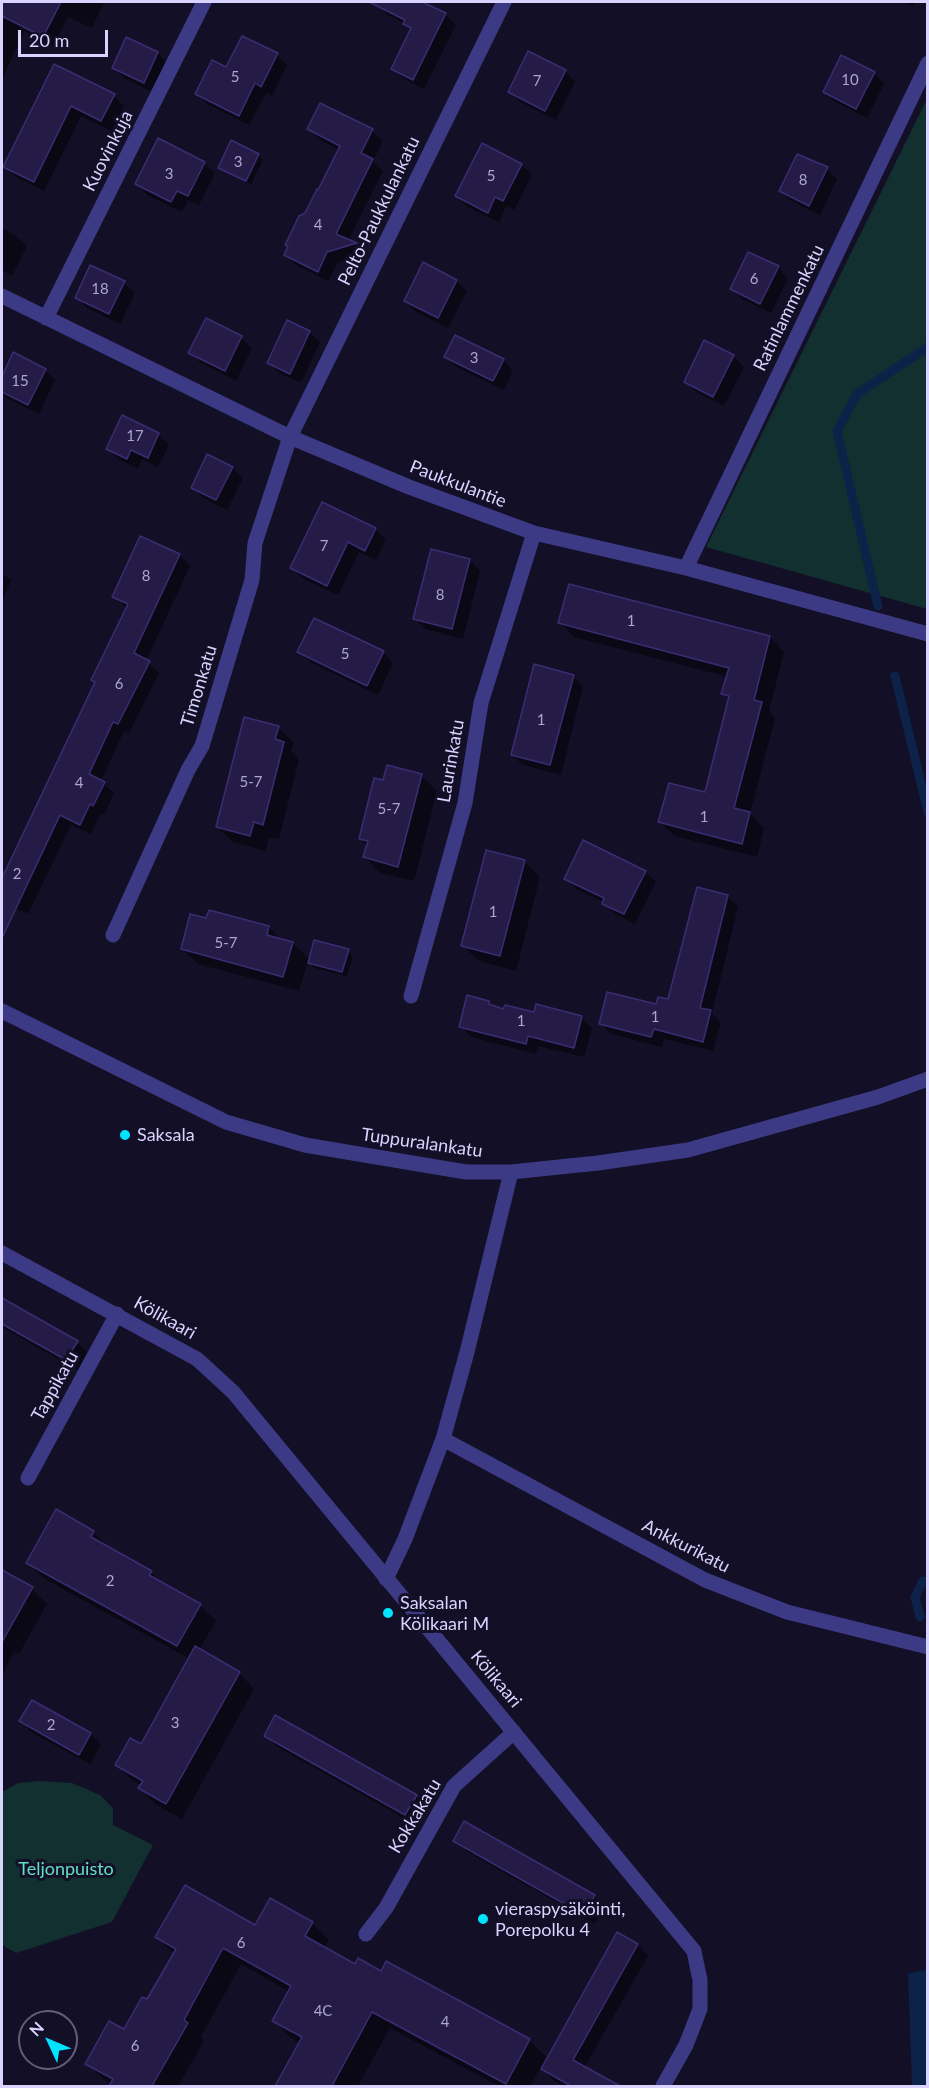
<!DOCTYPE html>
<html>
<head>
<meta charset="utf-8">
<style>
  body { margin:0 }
  #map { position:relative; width:929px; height:2088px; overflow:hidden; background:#130f26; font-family:Lato,sans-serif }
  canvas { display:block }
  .frame { position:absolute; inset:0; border:3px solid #d9d4ff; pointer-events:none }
  .north { position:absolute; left:18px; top:2010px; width:60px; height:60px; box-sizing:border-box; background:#130f26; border:2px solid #625e7d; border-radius:50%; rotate:314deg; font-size:16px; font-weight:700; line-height:24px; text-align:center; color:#d9d4ff }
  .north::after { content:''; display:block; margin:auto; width:21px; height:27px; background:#00e5ff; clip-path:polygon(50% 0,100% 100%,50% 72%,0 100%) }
  .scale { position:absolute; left:18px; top:30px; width:90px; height:27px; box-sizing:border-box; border:3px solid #d9d4ff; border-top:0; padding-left:8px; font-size:18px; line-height:21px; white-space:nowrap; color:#d9d4ff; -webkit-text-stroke:4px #130f26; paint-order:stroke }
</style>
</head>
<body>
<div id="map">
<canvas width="929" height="2088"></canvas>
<div class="frame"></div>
<div class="north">N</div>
<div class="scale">20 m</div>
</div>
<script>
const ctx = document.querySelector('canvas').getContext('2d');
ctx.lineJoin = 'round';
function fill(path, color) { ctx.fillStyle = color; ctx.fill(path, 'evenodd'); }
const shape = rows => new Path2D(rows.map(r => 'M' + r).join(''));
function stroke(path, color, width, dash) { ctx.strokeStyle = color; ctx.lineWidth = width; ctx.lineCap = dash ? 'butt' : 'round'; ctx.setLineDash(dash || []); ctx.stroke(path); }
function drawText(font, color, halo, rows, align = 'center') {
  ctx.font = font + ' Lato,sans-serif'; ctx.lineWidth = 6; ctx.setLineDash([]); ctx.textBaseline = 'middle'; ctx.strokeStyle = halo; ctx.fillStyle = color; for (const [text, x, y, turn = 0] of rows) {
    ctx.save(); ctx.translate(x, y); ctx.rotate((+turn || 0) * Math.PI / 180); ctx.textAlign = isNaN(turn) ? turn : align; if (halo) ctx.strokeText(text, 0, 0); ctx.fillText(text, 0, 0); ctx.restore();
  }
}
fill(shape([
  [927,99,927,609,706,547],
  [40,1781,72,1783,100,1795,113,1808,113,1825,153,1845,112,1922,16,1953,2,1945,2,1792,18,1783]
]), '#12302f');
fill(shape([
  [927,1970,927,2086,912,2086,908,1973]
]), '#0c2248');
fill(shape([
  [2,2,104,2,92,28,68,17,53,46,24,31,2,80],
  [378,2,419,2,445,15,456,25,424,89,404,79,393,69,412,31,404,23,387,15,377,4],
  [904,2,916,2,913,6],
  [127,39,158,53,168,64,154,93,124,78,113,68],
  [277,55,287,65,272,96,266,93,249,125,207,104,197,94,227,69],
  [54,66,114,96,124,106,112,131,81,116,44,191,16,177,5,167],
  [565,71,575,82,556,120,520,102,510,92],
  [874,73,884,84,867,118,835,102,824,92],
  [309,129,372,131,383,141,373,161,383,171,348,241,356,245,366,254,338,262,328,281,296,265,286,255,340,150,320,140],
  [258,155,263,160,251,184,225,172,220,167],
  [204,163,215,173,199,205,188,200,182,212,147,195,137,184],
  [521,165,532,175,514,210,506,206,499,222,467,207,457,196],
  [827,169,837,179,820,215,791,201,781,191],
  [2,228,16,236,27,246,12,276,2,270],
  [778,267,788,278,771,313,742,299,732,289],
  [456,281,467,291,448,328,416,312,405,301],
  [124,283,135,293,120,324,87,308,76,297],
  [207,320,241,338,252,348,236,381,201,363,190,353],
  [309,332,320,342,301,383,279,373,269,363],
  [705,342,733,356,744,367,724,406,696,392,686,382],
  [14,354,45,370,55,380,39,414,8,399,2,393,2,380],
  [446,357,503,360,513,371,504,390,456,367],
  [158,434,169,445,158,467,142,459,138,469,118,459,107,448],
  [232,468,243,478,227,510,203,498,193,488],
  [323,504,375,529,386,540,376,560,359,552,338,595,303,579,292,568],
  [141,538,180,555,190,566,146,661,159,673,129,733,124,731,101,781,114,793,104,815,101,813,91,834,71,825,28,914,7,904,2,899,2,882,96,683,128,609,113,596],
  [470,560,480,571,463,639,425,629,414,618],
  [2,574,11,580,2,603],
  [560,623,770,637,784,652,769,711,775,718,750,814,764,828,757,857,675,836,660,822,706,794,730,700,723,694,728,677,574,637],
  [299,652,383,652,393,663,378,695,310,662],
  [573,676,583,686,561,775,523,765,512,755],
  [278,727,294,743,291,751,299,759,279,839,269,837,266,851,233,842,217,827],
  [421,776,437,791,414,881,380,873,365,857,368,846,360,838,384,782],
  [524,861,540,877,516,971,479,961,463,946],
  [645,872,656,882,635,924,615,914,604,902,576,889,566,878],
  [728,896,738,907,712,1013,721,1022,713,1051,664,1039,662,1047,611,1034,600,1023,657,1006,669,1001],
  [269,927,281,940,293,943,310,960,348,951,353,956,347,976,314,968,308,961,299,991,198,964,182,949],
  [489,1002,494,1007,503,1011,581,1018,592,1028,584,1057,538,1046,536,1054,471,1037,461,1026],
  [2,1300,77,1342,87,1352,77,1370,2,1327],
  [93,1532,108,1547,151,1572,163,1584,200,1605,216,1621,199,1650,239,1673,254,1689,182,1819,155,1804,140,1788,141,1785,132,1780,117,1765,141,1746,190,1659,43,1578,28,1562],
  [2,1572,32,1589,47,1604,19,1654,14,1652,2,1675],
  [32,1702,91,1734,101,1745,90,1764,31,1732,21,1721],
  [266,1736,416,1796,426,1806,416,1825,276,1746],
  [465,1823,594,1896,605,1907,595,1924,466,1851,455,1841],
  [312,1923,329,1940,324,1948,355,1966,382,1973,529,2040,546,2057,530,2086,499,2086,390,2028,358,2086,282,2086,279,2083,300,2043,290,2037,274,2020,290,1992,241,1964,201,2037,204,2041,178,2086,111,2086,112,2085,104,2080,87,2063,125,2031,147,2001,174,1954,157,1937],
  [618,1934,638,1945,648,1956,584,2068,617,2086,565,2086,553,2080,543,2069]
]), '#0007');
stroke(shape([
  [878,606,837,431,857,394,928,347],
  [895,676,928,812],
  [920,1617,915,1597,923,1581]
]), '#0c2248', 9);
const building = shape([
  [2,2,61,2,43,37,2,16,2,2],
  [369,2,422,2,446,13,413,80,391,69,411,28,403,24,405,20,369,2],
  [242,36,278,53,261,87,255,83,239,116,195,94,212,60,226,67,242,36],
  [126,37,158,52,144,83,112,68,126,37],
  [528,51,566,70,545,111,508,92,528,51],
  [841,55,875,72,856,109,823,92,841,55],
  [54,64,115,94,101,121,71,106,34,182,3,167,54,64],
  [320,103,373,129,361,153,373,159,336,234,357,243,327,252,318,272,284,255,288,246,285,245,299,216,305,213,317,189,318,190,340,146,307,129,320,103],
  [158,138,205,162,188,196,177,191,171,202,135,184,158,138],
  [231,140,259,154,246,181,218,168,231,140],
  [482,143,522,164,503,201,495,197,488,213,455,196,482,143],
  [797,154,828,167,809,206,779,191,797,154],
  [748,252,779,266,760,304,730,289,748,252],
  [423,262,457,280,438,318,404,301,423,262],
  [90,265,125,281,109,314,75,298,90,265],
  [206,318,242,336,225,371,188,353,206,318],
  [287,320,310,331,290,374,267,363,287,320],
  [455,335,504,359,493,381,444,357,455,335],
  [704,340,734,355,713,397,684,382,704,340],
  [13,352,46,369,28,405,2,392,2,377,13,352],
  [122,415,159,433,148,458,131,450,127,459,106,449,122,415],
  [207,454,233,467,216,500,191,488,207,454],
  [322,502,376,528,365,551,348,542,327,586,290,568,322,502],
  [140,536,180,554,134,653,150,661,118,724,113,722,89,774,105,782,93,806,90,804,80,825,60,815,2,938,2,878,95,682,91,680,128,604,112,597,140,536],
  [431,549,470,559,452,629,413,619,431,549],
  [569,584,770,636,754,700,762,702,734,808,750,812,742,844,658,822,669,783,705,792,729,696,721,694,729,668,558,623,569,584],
  [314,618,384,651,367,686,297,652,314,618],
  [534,664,574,675,550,765,511,755,534,664],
  [244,717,279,726,275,739,284,742,263,825,254,822,250,836,216,827,244,717],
  [387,765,422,774,398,867,363,857,368,841,359,839,374,778,383,780,387,765],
  [583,840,646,871,624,914,602,904,604,898,564,879,583,840],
  [486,850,525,860,500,956,461,946,486,850],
  [697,887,728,895,700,1008,711,1010,703,1042,654,1029,651,1037,599,1024,607,992,656,1004,658,997,668,999,697,887],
  [209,910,269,926,267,935,293,942,283,977,181,949,190,914,206,918,209,910],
  [314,940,349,949,342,972,308,963,314,940],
  [467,995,489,1001,489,1004,503,1009,505,1005,534,1012,536,1004,582,1016,574,1048,528,1036,526,1044,459,1027,467,995],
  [2,1298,78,1341,66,1360,2,1324,2,1298],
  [56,1509,94,1531,91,1537,152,1571,149,1575,201,1604,177,1646,26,1563,56,1509],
  [2,1570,33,1587,2,1642,2,1570],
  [195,1646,240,1672,166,1804,138,1788,143,1781,115,1765,130,1738,141,1744,195,1646],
  [32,1700,91,1733,79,1755,19,1721,32,1700],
  [275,1715,417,1795,405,1815,264,1736,275,1715],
  [464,1821,595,1895,584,1915,453,1841,464,1821],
  [185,1885,255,1925,270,1898,313,1922,305,1936,355,1964,358,1958,381,1971,386,1961,530,2039,506,2084,372,2012,332,2086,275,2086,302,2037,272,2021,291,1986,223,1948,184,2020,188,2023,152,2086,109,2086,113,2079,85,2064,109,2021,124,2029,142,1997,147,1999,176,1949,155,1937,185,1885],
  [617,1932,638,1944,573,2060,620,2086,571,2086,541,2069,617,1932]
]);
fill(building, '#241b47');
stroke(building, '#3b2d73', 1.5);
stroke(shape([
  [2,296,290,437,409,487,534,533,686,568,928,634],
  [46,318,204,2],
  [686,568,928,63],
  [113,935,188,770,202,746,252,580,255,543,290,437,504,2],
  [411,996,465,803,481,703,534,533],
  [2,1011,226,1122,305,1145,466,1172,511,1172,598,1163,688,1150,878,1097,928,1079],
  [2,1253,197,1359,233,1392,694,1951,700,1980,700,2009,686,2045,663,2086],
  [443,1439,705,1580,787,1612,928,1647],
  [28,1478,117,1314],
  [386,1579,405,1539,443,1439,467,1352,511,1172],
  [366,1934,386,1908,454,1786,514,1732]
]), '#3d3a85', 15);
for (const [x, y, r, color] of [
  [125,1135,6,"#00e5ff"],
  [388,1613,6,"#00e5ff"],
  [483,1919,6,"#00e5ff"]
]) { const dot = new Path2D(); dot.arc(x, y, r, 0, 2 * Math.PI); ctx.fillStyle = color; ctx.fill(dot); stroke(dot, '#130f26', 2); }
drawText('15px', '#aca6d1', null, [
  ["5",235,77],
  ["10",850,80],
  ["7",537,81],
  ["3",238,162],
  ["3",169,174],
  ["5",491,176],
  ["8",803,180],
  ["4",318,225],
  ["6",754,279],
  ["18",100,289],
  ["3",474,358],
  ["15",20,381],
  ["17",135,436],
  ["7",324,546],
  ["8",146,576],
  ["8",440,595],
  ["1",631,621],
  ["5",345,654],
  ["6",119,684],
  ["1",541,720],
  ["5-7",251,782],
  ["4",79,783],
  ["5-7",389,809],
  ["1",704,817],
  ["2",17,874],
  ["1",493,912],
  ["5-7",226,943],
  ["1",655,1017],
  ["1",521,1021],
  ["2",110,1581],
  ["3",175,1723],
  ["2",51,1725],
  ["6",241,1943],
  ["4C",323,2011],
  ["4",445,2022],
  ["6",135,2046]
]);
drawText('18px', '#d9d4ff', '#130f26', [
  ["Kuovinkuja",108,151,-63],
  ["Pelto-Paukkulankatu",379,211,-64],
  ["Ratinlammenkatu",789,308,-64],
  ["Paukkulantie",458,484,21],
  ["Timonkatu",199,686,-73],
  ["Laurinkatu",451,761,-80],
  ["Tuppuralankatu",422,1143,8],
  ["Kölikaari",165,1318,29],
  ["Tappikatu",55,1386,-61],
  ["Ankkurikatu",686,1546,27],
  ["Kölikaari",496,1679,50],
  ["Kokkakatu",415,1816,-59]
]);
drawText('18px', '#d9d4ff', '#130f26', [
  ["Saksala",137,1135],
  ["Saksalan",400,1603],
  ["Kölikaari M",400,1624],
  ["vieraspysäköinti,",495,1909],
  ["Porepolku 4",495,1930]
], 'left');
drawText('18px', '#5fe0c0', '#130f26', [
  ["Teljonpuisto",66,1869]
]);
</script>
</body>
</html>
